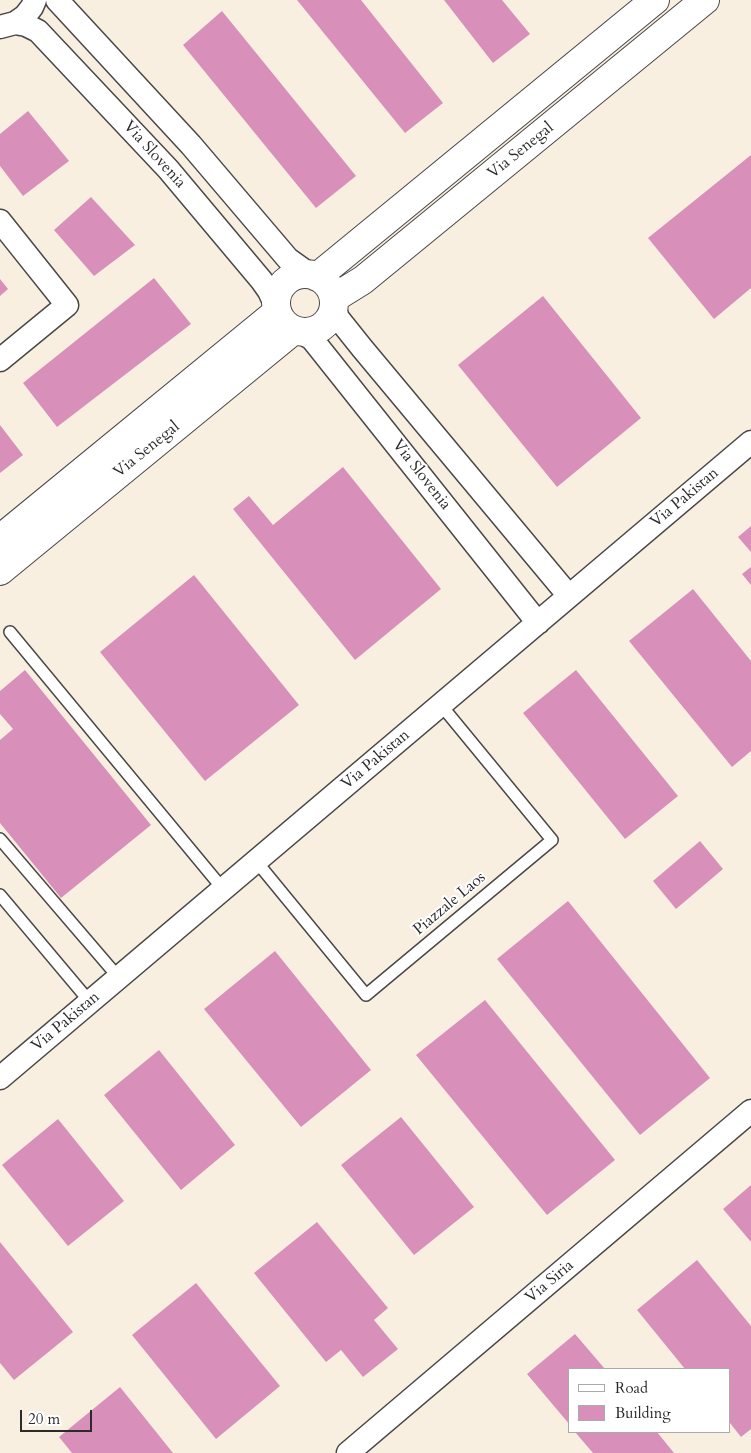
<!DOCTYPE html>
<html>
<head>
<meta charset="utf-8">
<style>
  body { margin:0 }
  #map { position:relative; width:751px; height:1453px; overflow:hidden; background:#f9efe1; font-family:Cardo,serif }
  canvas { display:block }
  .legend { position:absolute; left:568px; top:1368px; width:162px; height:65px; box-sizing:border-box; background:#fff; border:1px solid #aaa; margin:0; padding:6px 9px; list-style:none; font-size:15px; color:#2b2b2b }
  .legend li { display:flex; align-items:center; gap:10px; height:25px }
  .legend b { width:25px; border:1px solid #aaa }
  .scale { position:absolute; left:20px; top:1410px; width:72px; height:22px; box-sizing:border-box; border:2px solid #2b2b2b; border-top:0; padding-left:6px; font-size:15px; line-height:18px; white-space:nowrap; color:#2b2b2b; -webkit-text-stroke:4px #fff; paint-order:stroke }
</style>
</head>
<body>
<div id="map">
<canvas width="751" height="1453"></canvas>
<ul class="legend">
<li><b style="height:6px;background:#fff"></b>Road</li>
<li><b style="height:14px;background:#d890bb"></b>Building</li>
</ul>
<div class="scale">20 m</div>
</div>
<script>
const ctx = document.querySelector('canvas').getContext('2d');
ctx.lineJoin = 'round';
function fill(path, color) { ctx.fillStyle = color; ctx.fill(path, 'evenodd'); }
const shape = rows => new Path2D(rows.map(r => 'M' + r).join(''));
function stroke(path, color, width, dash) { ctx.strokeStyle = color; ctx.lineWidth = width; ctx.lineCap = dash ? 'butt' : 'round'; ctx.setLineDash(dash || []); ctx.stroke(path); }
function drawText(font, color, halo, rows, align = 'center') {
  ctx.font = font + ' Cardo,serif'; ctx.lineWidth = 4; ctx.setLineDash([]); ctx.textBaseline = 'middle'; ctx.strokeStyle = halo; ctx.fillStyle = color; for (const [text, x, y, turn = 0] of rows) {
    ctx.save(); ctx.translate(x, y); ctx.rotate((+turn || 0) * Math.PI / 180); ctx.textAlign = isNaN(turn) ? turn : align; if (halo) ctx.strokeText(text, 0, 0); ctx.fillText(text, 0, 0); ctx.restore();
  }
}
fill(shape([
  [297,0,361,0,443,103,405,133],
  [444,0,502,0,530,34,493,63],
  [222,11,356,176,316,208,183,45],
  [28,111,69,161,23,196,0,166,0,134],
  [751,155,751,288,714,319,648,238],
  [91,197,135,245,94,276,54,230],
  [154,278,191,324,57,427,23,383],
  [0,279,8,289,0,296],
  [543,296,641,418,557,487,458,365],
  [0,425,23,455,0,473],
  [343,467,441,589,355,660,233,509,249,496,273,525],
  [751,526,751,552,738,537],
  [751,567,751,585,742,574],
  [194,575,299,705,205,781,100,652],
  [693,589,751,661,751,751,732,767,629,641],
  [25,670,151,825,61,898,0,823,0,740,13,729,0,714,0,691],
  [576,670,678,796,625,839,523,713],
  [700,841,723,869,676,909,653,881],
  [568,901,710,1078,640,1135,497,959],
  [275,951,371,1070,301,1127,204,1009],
  [485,1000,615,1160,547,1215,416,1055],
  [159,1050,235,1145,181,1190,104,1095],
  [401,1117,474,1207,414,1255,341,1165],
  [58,1119,124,1201,68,1246,2,1165],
  [751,1185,751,1242,723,1209],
  [317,1222,388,1308,374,1320,398,1349,363,1377,341,1350,326,1362,254,1273],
  [0,1242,73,1332,14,1380,0,1363],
  [697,1260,751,1326,751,1429,741,1437,730,1423,730,1369,685,1369,637,1310],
  [196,1283,280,1386,216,1439,132,1335],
  [575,1334,605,1369,570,1369,570,1425,527,1374],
  [120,1387,173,1453,72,1453,59,1437],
  [575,1432,657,1432,674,1453,593,1453]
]), '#d890bb');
const service = shape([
  [10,632,223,889],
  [0,839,119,978],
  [256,861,366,995,552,840,441,705],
  [0,895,90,1002]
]);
const minor = shape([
  [57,0,191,145,288,259,309,274],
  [15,23,26,25,38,31,168,169,262,281,269,291,276,306],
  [0,27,15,23,25,16,32,7,35,0],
  [0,221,67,305,0,360],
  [334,307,338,318,362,348,569,596],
  [301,332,312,339,320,349,538,623],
  [0,1078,751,442],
  [348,1453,751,1111]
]);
const secondary = shape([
  '276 303a29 29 0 1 1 58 0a29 29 0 1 1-58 0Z',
  [317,277,655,0],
  [334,298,363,280,705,0],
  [0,539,277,312],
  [0,571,294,330]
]);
stroke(service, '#4a4846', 14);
stroke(minor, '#4a4846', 25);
stroke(secondary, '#4a4846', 30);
stroke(service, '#fff', 11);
stroke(minor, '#fff', 22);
stroke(secondary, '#fff', 28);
drawText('16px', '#2b2b2b', '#fff', [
  ["Via Senegal",521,151,-39],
  ["Via Slovenia",154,155,48],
  ["Via Senegal",147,450,-39],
  ["Via Slovenia",421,475,52],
  ["Via Pakistan",685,498,-40],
  ["Via Pakistan",376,760,-40],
  ["Piazzale Laos",450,904,-40],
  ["Via Pakistan",66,1022,-40],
  ["Via Siria",550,1282,-40]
]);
</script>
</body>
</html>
